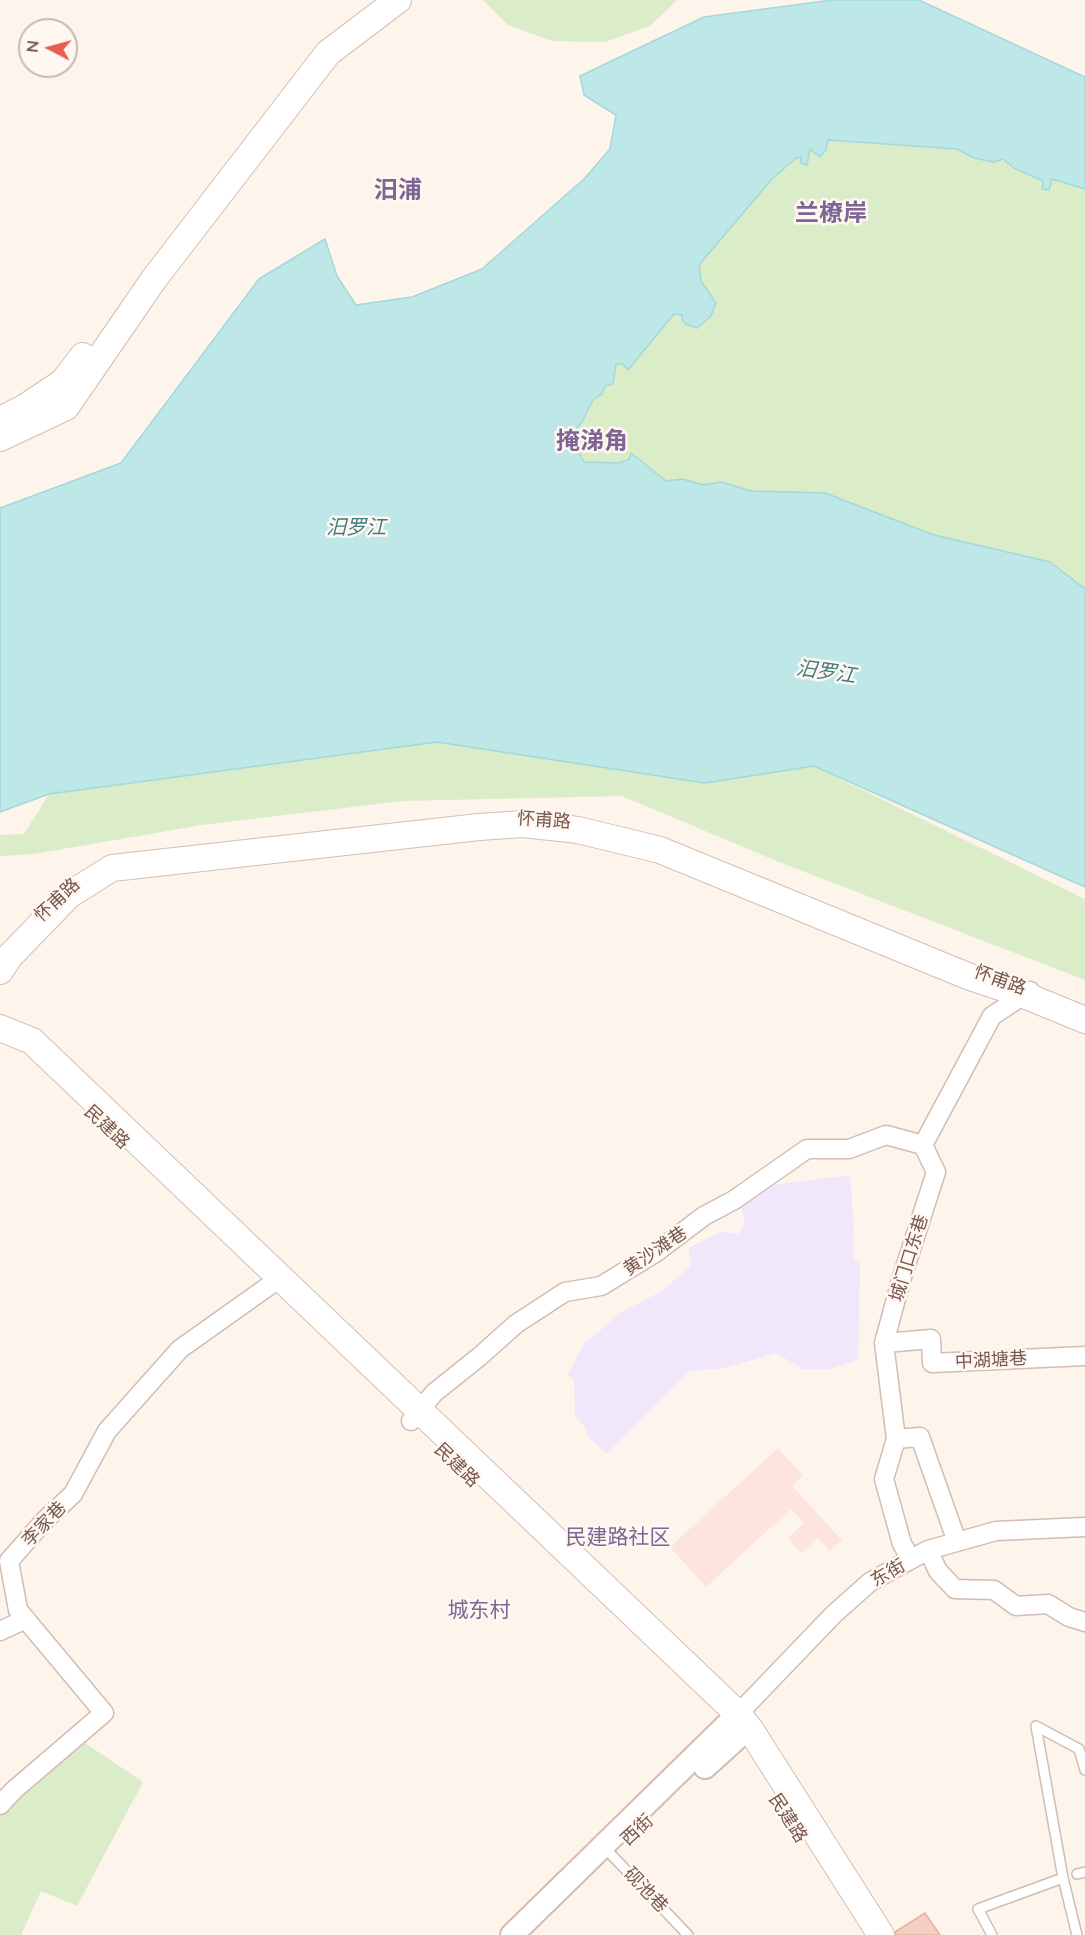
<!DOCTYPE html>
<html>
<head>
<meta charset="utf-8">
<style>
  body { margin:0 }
  #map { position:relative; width:1085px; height:1935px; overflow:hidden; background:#fdf4eb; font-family:Lato,sans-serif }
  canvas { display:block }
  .north { position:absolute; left:18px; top:18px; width:60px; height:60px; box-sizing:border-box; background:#fff8f2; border:2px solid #c9b8b0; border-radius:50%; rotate:276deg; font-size:16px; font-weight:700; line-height:24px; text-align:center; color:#79574d }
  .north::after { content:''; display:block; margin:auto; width:21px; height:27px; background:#e75e50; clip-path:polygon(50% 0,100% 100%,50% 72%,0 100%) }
</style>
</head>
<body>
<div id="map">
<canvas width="1085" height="1935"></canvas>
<div class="north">N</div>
</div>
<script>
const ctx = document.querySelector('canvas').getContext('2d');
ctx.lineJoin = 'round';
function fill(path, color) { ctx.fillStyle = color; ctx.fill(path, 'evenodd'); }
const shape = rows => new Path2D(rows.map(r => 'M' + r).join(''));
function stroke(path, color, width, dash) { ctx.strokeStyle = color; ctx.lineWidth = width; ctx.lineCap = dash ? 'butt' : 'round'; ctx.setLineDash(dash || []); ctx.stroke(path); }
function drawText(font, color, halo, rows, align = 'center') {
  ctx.font = font + ' Lato,"Noto Sans SC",sans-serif'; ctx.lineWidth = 5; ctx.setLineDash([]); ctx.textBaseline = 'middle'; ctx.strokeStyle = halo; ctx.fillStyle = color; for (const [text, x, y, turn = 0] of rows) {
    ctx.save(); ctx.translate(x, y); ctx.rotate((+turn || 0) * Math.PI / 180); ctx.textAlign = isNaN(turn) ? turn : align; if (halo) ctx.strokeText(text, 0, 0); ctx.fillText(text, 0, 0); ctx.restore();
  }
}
fill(shape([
  [778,1448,803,1475,792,1486,842,1540,830,1551,818,1538,801,1553,788,1538,804,1523,791,1509,706,1587,670,1547]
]), '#fde4df');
fill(shape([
  [850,1175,854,1228,853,1256,860,1266,858,1360,829,1369,803,1369,776,1353,725,1368,690,1371,607,1454,588,1437,585,1427,575,1416,574,1380,568,1374,584,1344,623,1311,662,1291,691,1266,689,1248,722,1231,738,1235,745,1222,741,1205,771,1185]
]), '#f0e7fa');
fill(shape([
  [483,0,677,0,650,26,605,42,552,41,508,25],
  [828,140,957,149,974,158,1003,159,1014,168,1043,181,1043,189,1052,179,1085,189,1085,589,1050,562,934,535,825,493,751,491,721,482,703,485,683,479,666,481,631,453,629,459,619,463,584,462,570,436,582,422,593,400,602,394,605,386,613,384,616,364,623,364,628,369,674,314,682,315,707,321,711,316,716,302,701,281,698,265,772,179,796,158,808,156,810,149,826,150],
  [437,742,705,783,814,766,1085,899,1085,980,779,862,622,796,402,801,202,825,34,854,0,856,0,835,24,834,49,794],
  [82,1741,143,1782,77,1906,41,1891,21,1935,0,1935,0,1817,17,1798]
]), '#dbecc8');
const water = shape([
  [832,0,919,0,1085,77,1085,189,1052,179,1049,190,1042,189,1043,181,1014,168,1003,159,994,162,974,158,957,149,828,140,826,150,820,157,810,149,807,165,801,163,801,157,796,158,772,179,699,265,701,281,716,303,711,316,697,328,686,324,682,320,682,315,674,314,628,370,623,364,616,364,613,384,605,386,602,394,593,400,582,422,570,436,584,462,619,463,629,459,631,453,666,481,683,479,703,485,721,482,751,491,825,493,934,535,1050,562,1085,589,1085,887,814,766,705,783,437,742,49,794,0,812,0,508,121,463,259,279,325,239,337,276,356,305,412,297,482,269,585,178,610,149,616,115,584,95,580,76,704,17,832,0]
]);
fill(water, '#bee7e8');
stroke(water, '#a4d8da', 1.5);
const building = shape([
  [925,1913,940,1935,896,1935,895,1932,925,1913]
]);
fill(building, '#f3cfc2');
stroke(building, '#e6b3a2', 1.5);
const service = shape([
  [603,1846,688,1935],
  [1077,1874,1085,1872],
  [1063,1878,1036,1726,1079,1749,1085,1770],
  [992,1935,978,1909,1063,1878,1077,1935]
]);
const minor = shape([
  [885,1343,931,1339,932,1363,1085,1356],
  [411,1421,434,1393,479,1357,516,1324,565,1292,601,1286,655,1253,704,1216,734,1200,807,1149,849,1149,886,1135,923,1145],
  [896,1439,920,1437,957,1542],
  [928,1550,938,1571,955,1589,994,1590,1016,1606,1048,1604,1069,1617,1085,1622],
  [911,1559,902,1544,884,1479,896,1439,884,1343,902,1277,936,1172,923,1145,992,1016,1030,991],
  [0,1631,26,1619],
  [738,1714,834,1614,870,1582,928,1550,996,1531,1085,1527],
  [0,1805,14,1790,104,1713,18,1610,9,1561,45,1520,73,1494,107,1431,180,1349,273,1283]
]);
const tertiary = shape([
  [705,1767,737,1738,750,1729],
  [512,1935,738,1714]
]);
const secondary = shape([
  [0,420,24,408,63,382,83,356],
  [0,438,66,407,154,279,328,53,398,0],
  [0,971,10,956,69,895,112,868,479,827,523,824,578,830,660,850,970,977,1024,995,1085,1020],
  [0,1028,32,1041,738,1714,750,1729,881,1935]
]);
stroke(service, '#d3bcb2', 12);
stroke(minor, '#d3bcb2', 21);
stroke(tertiary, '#d3bcb2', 26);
stroke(secondary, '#d8bdb2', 28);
stroke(service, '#fff', 9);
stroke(minor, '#fff', 18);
stroke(tertiary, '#fff', 22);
stroke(secondary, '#fff', 26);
drawText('18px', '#79574d', '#fff8f2', [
  ["怀甫路",544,820,4],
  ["怀甫路",57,900,-43],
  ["怀甫路",1000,980,20],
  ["民建路",107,1127,43],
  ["黄沙滩巷",655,1251,-34],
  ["城门口东巷",909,1258,-73],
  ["中湖塘巷",991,1360,-3],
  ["民建路",457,1465,44],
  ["李家巷",44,1524,-46],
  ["东街",888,1573,-30],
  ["民建路",788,1818,57],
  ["西街",637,1830,-43],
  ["砚池巷",646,1890,46]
]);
drawText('italic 20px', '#407c7e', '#fff8f2', [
  ["汨罗江",356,528],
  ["汨罗江",826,672,8]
]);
drawText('21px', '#7e6594', '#fff8f2', [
  ["民建路社区",618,1537],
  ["城东村",479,1610]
]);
drawText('bold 24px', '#7e6594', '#fff8f2', [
  ["汨浦",398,190],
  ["兰橑岸",831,213],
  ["掩涕角",592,441]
]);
</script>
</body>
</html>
